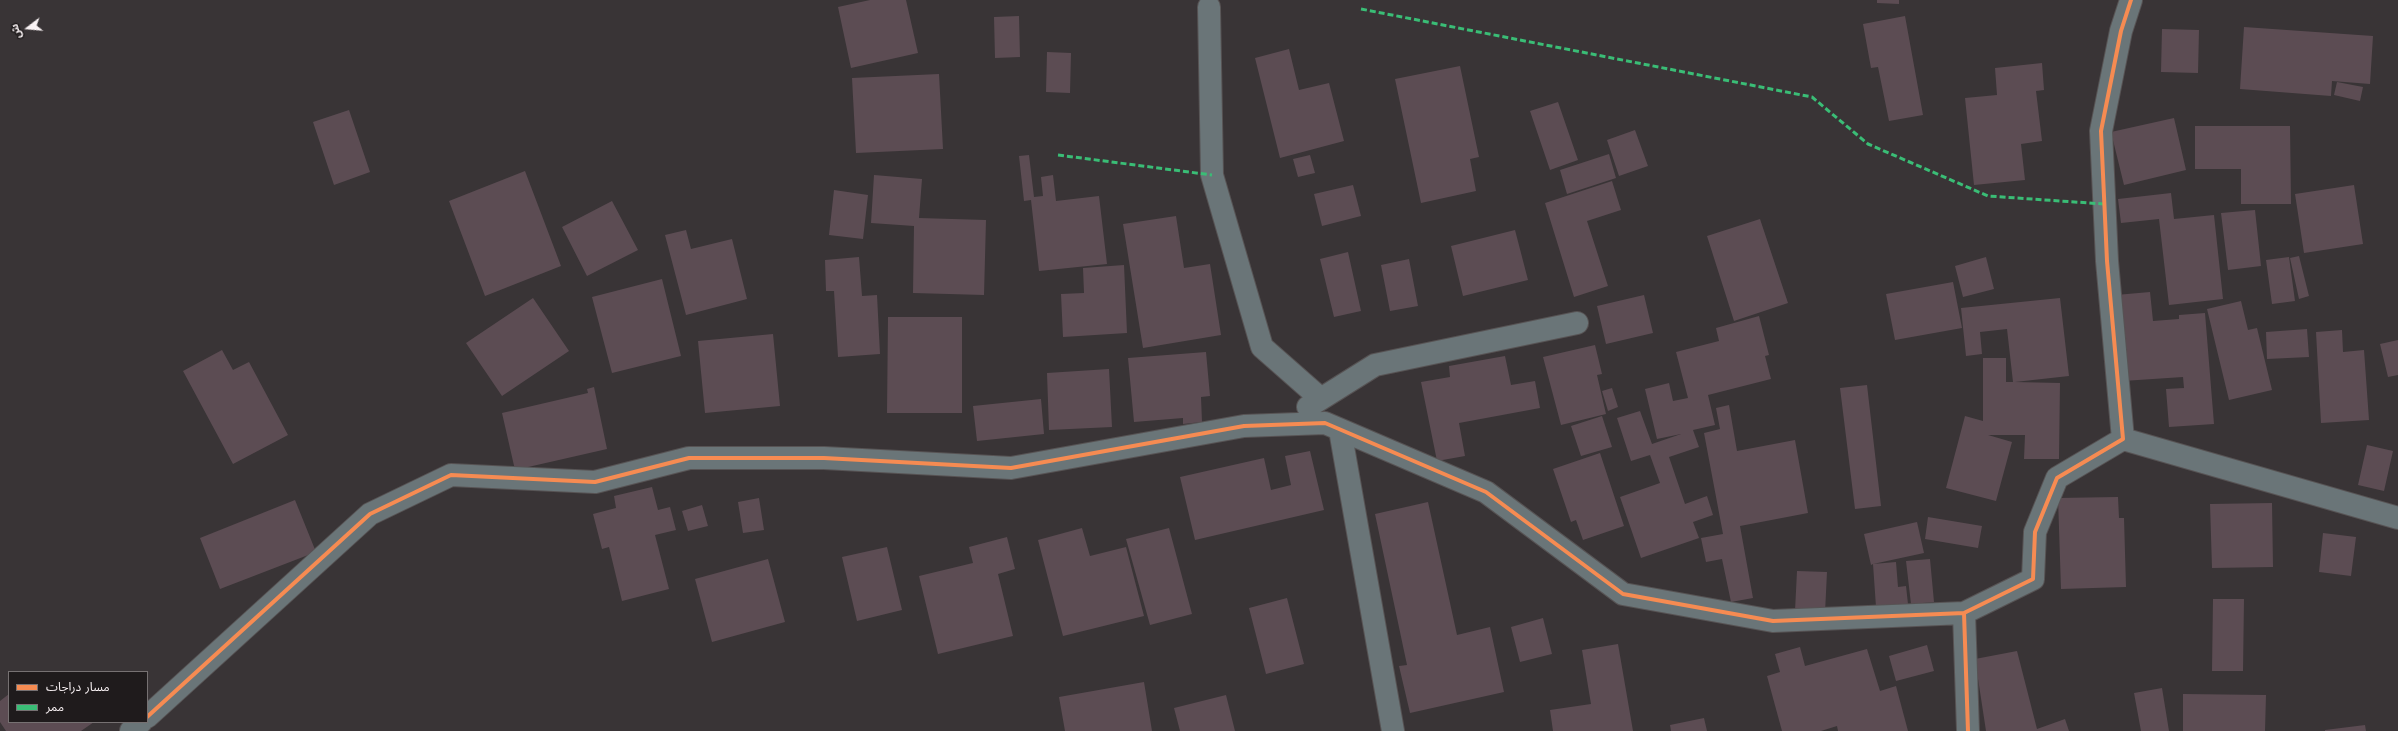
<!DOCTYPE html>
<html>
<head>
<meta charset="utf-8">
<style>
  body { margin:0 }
  #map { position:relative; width:2398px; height:731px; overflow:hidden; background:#393436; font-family:"Work Sans","Noto Sans Arabic",sans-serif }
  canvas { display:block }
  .legend { position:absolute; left:8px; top:671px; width:140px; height:52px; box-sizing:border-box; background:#1f1b1c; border:1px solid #767172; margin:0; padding:5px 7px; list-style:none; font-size:12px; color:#f9f2f4 }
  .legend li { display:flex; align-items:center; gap:8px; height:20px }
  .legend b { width:20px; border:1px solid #767172 }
  .north { position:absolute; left:8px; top:8px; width:40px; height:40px; -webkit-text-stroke:3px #1f1b1c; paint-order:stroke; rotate:254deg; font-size:11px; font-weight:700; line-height:16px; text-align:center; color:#f9f2f4 }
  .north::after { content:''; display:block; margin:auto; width:14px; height:18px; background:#f9f2f4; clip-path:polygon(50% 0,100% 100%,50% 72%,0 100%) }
</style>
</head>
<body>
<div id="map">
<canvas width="2398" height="731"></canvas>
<ul class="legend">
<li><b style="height:5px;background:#f68b52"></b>مسار دراجات</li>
<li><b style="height:5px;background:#3abd76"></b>ممر</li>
</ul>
<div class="north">ش</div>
</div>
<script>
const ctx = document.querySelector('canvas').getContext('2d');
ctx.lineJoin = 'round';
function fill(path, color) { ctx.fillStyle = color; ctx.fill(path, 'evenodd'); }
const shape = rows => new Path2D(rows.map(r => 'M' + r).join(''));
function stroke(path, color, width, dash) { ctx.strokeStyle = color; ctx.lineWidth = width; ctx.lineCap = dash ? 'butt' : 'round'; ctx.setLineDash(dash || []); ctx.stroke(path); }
fill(shape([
  [870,0,906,0,918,53,851,68,838,7],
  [1877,0,1899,0,1899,4,1877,3],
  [1019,16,1020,57,995,58,994,17],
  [1905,16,1923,115,1889,121,1878,67,1871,68,1863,24],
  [2244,27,2373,36,2370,84,2332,81,2331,96,2240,89],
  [2162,29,2199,30,2198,73,2161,72],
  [1289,49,1299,90,1329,83,1344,141,1280,158,1255,58],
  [1047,52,1071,53,1070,93,1046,92],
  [2042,63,2044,90,2036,91,2042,141,2021,144,2025,180,1974,185,1965,98,1997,95,1995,68],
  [1460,66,1479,157,1470,159,1476,191,1421,203,1395,79],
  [939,74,943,149,856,153,852,78],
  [2337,82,2363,87,2360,101,2334,95],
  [1558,102,1578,160,1550,170,1530,111],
  [349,110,370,172,334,185,313,122],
  [2174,118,2186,170,2124,185,2111,132],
  [2195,126,2290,126,2291,204,2241,204,2241,169,2195,169],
  [1635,130,1648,166,1619,176,1607,140],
  [1609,154,1616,178,1567,194,1560,170],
  [1029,155,1034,197,1043,196,1041,177,1053,175,1056,201,1099,196,1107,264,1039,271,1031,200,1024,201,1019,156],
  [1310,155,1315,173,1298,177,1293,159],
  [525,171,561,266,485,296,449,201],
  [874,175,922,179,919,218,986,220,984,295,913,293,914,226,871,223],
  [1612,181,1621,210,1587,221,1608,286,1574,297,1545,203],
  [1353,185,1361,216,1322,226,1314,194],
  [2354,185,2363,244,2304,253,2295,194],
  [834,190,868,195,863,239,829,235],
  [2171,193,2174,219,2214,215,2223,299,2169,305,2159,219,2121,223,2118,199],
  [612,201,638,250,587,276,562,227],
  [2255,210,2261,266,2228,270,2221,213],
  [1176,216,1184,268,1210,264,1221,335,1143,348,1123,224],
  [1760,219,1788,303,1734,321,1707,236],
  [686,230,691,249,732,239,747,299,686,315,665,235],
  [1515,230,1528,280,1463,296,1451,246],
  [1348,252,1361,311,1334,317,1320,259],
  [2299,256,2309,296,2299,299,2290,258],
  [859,257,862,296,877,295,880,354,838,357,834,291,826,291,825,260],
  [1986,257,1994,289,1963,297,1955,266],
  [2289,257,2295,301,2272,304,2266,260],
  [1409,259,1418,306,1390,311,1381,265],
  [1124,265,1127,333,1063,337,1061,294,1084,293,1083,268],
  [662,279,681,356,612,373,592,297],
  [1953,282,1962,328,1895,340,1886,294],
  [2150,292,2153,321,2179,319,2179,315,2205,313,2214,424,2169,427,2166,389,2184,388,2183,377,2123,381,2116,295],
  [1644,295,1653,333,1606,344,1597,306],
  [533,298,569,351,502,396,466,343],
  [2060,298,2069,376,2015,382,2060,383,2059,459,2024,459,2025,435,1988,435,2012,442,1996,501,1946,488,1965,416,1983,421,1983,358,2006,358,2006,382,2013,382,2007,329,1980,332,1982,354,1966,356,1961,308],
  [2241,301,2248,330,2257,328,2272,390,2229,400,2207,309],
  [1759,316,1769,355,1765,356,1771,379,1708,395,1715,425,1693,430,1699,447,1669,457,1685,504,1707,496,1713,515,1693,522,1699,538,1641,558,1620,497,1660,483,1650,455,1631,461,1617,418,1640,411,1652,444,1681,434,1657,439,1645,389,1669,383,1673,401,1688,398,1676,352,1719,341,1716,328],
  [888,317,962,317,962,413,887,413],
  [2307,329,2309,357,2267,359,2266,332],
  [2342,330,2343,352,2364,350,2369,420,2321,423,2316,332],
  [773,334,780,406,705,413,698,341],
  [2398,340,2398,375,2388,377,2380,344],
  [1595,345,1602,374,1597,375,1606,414,1561,425,1543,357],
  [222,350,233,370,249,362,288,435,233,464,183,371],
  [1206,352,1210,396,1201,397,1202,422,1183,424,1183,418,1134,422,1128,358],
  [1505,356,1511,385,1535,381,1540,408,1459,423,1465,456,1437,461,1421,382,1450,377,1449,366],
  [1109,369,1112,427,1049,430,1047,373],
  [1867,385,1881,506,1855,509,1840,388],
  [594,387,607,449,515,470,502,413,588,393,587,389],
  [1612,388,1618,407,1608,411,1602,391],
  [1041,399,1044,434,977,441,973,406],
  [1729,405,1737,451,1795,440,1808,513,1740,526,1753,598,1731,602,1722,559,1706,562,1701,538,1723,534,1704,433,1720,429,1716,408],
  [1602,416,1612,447,1581,456,1571,426],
  [2367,445,2393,451,2384,491,2358,485],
  [1310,451,1324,510,1195,540,1180,477,1264,458,1271,490,1291,485,1285,456],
  [1600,453,1624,526,1583,540,1576,520,1571,522,1553,469],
  [652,487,658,510,670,507,676,530,655,535,669,589,622,601,609,547,602,549,593,514,616,508,614,496],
  [2118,497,2119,518,2124,518,2126,587,2061,589,2058,498],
  [759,498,764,530,743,533,738,502],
  [295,500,316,552,220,589,200,538],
  [1428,502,1457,635,1490,627,1504,692,1410,713,1399,666,1407,665,1375,514],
  [2272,503,2273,567,2212,568,2210,504],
  [702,505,708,526,688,531,682,511],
  [1928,517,1982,526,1978,548,1925,539],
  [1917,522,1924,553,1873,564,1896,562,1898,587,1906,586,1908,604,1876,607,1873,564,1871,565,1864,534],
  [1082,528,1090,556,1126,547,1144,616,1063,636,1038,540],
  [1169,528,1192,614,1150,625,1126,539],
  [2323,533,2356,537,2351,576,2319,572],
  [1007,537,1015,569,998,574,1013,636,938,654,919,576,973,563,969,547],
  [887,547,902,610,857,621,842,557],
  [768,559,785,622,712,642,695,579],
  [1930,559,1934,602,1911,604,1906,561],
  [1797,571,1827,572,1825,613,1795,611],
  [1287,598,1304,664,1266,674,1249,608],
  [2213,599,2244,599,2243,671,2212,671],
  [1543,618,1552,654,1520,662,1511,627],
  [1618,644,1633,731,1553,731,1550,710,1591,704,1582,650],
  [1927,645,1934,671,1896,681,1889,656],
  [1800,647,1805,666,1867,649,1880,691,1896,686,1908,731,1838,731,1837,726,1821,731,1782,731,1767,676,1780,672,1775,654],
  [2017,651,2037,729,2065,719,2069,731,1986,731,1975,659],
  [1144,682,1152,731,1065,731,1059,697],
  [2162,688,2169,731,2141,731,2134,693],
  [9,694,9,722,94,722,81,731,6,731,0,722,0,701],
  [2183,694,2266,695,2265,731,2183,731],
  [1226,695,1235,731,1180,731,1174,708],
  [1704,718,1707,731,1671,731,1670,725],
  [2365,725,2366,731,2325,731,2325,730]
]), '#5c4c53');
const minor = shape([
  [1209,7,1212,175,1262,347,1320,398],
  [1308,407,1375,365,1577,323],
  [1340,430,1393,731],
  [2123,439,2398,518],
  [147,717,370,514,451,475,595,482,689,458,824,458,1011,468,1244,426,1325,423,1486,492,1623,594,1773,621,1964,613],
  [131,731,141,722],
  [1968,731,1964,613,2033,579,2035,532,2057,478,2123,439,2107,261,2101,131,2121,31,2131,0]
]);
stroke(minor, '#575354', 24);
stroke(minor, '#6a7578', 22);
stroke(shape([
  [1361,9,1812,97,1868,144,1988,196,2104,204],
  [1058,155,1212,175]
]), '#3abd76', 3, [6, 3]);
stroke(shape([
  [147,717,370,514,451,475,595,482,689,458,824,458,1011,468,1244,426,1325,423,1486,492,1623,594,1773,621,1964,613],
  [1968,731,1964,613,2033,579,2035,532,2057,478,2123,439,2107,261,2101,131,2121,31,2131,0]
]), '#f68b52', 4);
</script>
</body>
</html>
